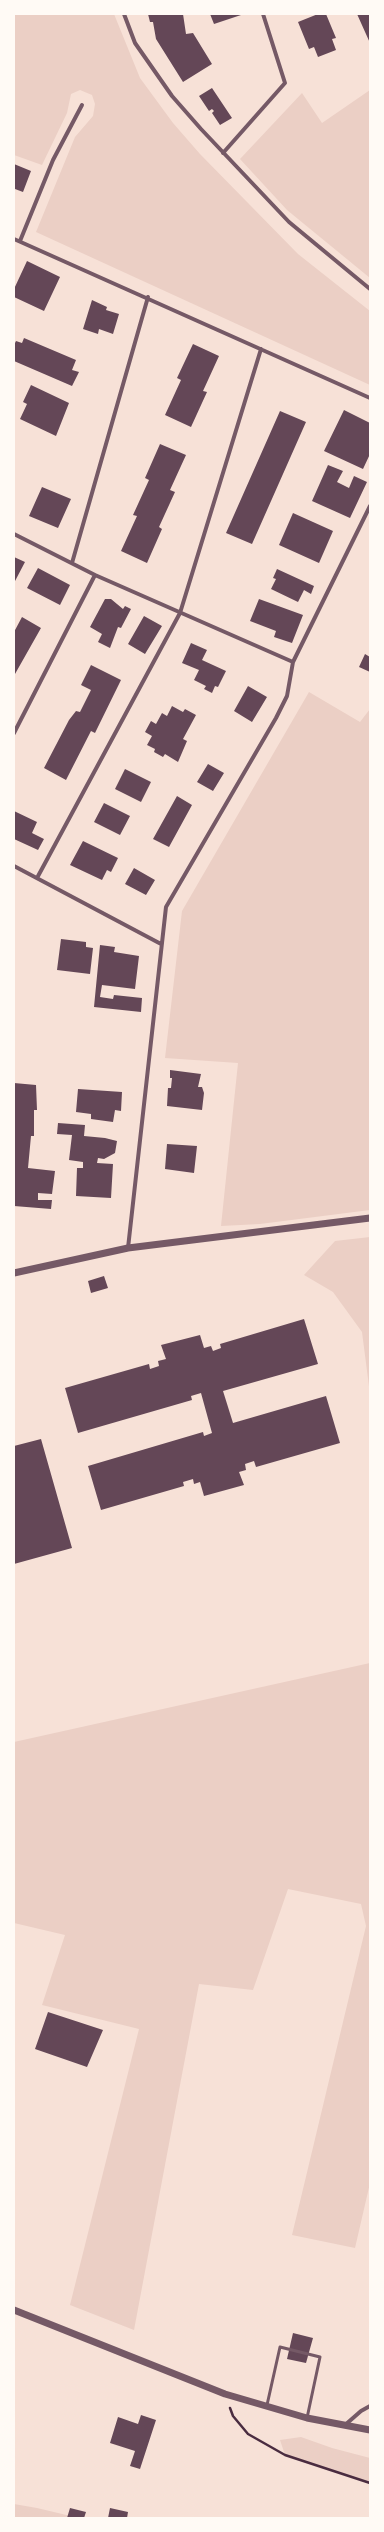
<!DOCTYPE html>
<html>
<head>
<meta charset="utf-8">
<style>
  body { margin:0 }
  #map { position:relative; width:384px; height:2532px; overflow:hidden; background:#f7e1d7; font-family:"Asap Condensed",sans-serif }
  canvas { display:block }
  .frame { position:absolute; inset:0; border:15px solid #fffaf5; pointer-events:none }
</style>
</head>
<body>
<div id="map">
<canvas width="384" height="2532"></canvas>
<div class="frame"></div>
</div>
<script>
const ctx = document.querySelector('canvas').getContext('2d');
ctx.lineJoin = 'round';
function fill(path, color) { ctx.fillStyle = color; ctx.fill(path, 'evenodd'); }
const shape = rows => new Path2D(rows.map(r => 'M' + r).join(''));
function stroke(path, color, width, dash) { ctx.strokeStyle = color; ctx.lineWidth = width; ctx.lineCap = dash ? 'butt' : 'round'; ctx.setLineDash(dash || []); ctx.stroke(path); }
fill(shape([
  [14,14,114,14,140,78,173,123,200,154,298,254,370,311,370,385,36,232,75,137,93,116,95,104,92,95,80,90,71,94,67,113,42,165,14,155],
  [370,90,370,278,287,210,240,159,302,93,322,123],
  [309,692,360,722,370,709,370,1210,260,1224,221,1226,238,1063,165,1058,182,911],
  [370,1237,370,1394,362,1332,333,1292,304,1275,335,1241],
  [370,1663,370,2183,355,2248,292,2235,366,1926,361,1904,288,1889,253,1990,199,1984,134,2330,70,2305,139,2029,42,2005,65,1935,14,1923,14,1742],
  [301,2437,332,2448,370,2458,370,2483,285,2455,280,2440],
  [14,2504,37,2508,79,2518,14,2518]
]), '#ebcfc5');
fill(shape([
  [148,14,183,14,186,34,193,33,212,64,183,82,156,39,153,22,150,22],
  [210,14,244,14,214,24],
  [318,14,326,14,336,38,332,39,336,50,318,57,314,47,309,49,298,22],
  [357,14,370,14,370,43],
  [212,88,232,118,220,125,212,113,214,111,212,109,209,111,199,96],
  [14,164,31,171,23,192,15,189,14,193],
  [27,261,60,277,44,311,14,297,14,289],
  [92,300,107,307,106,310,119,314,113,334,99,329,98,334,83,329],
  [24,338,76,360,72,370,79,372,72,386,14,361,14,345,16,341,22,343],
  [193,344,219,356,203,391,207,392,191,427,165,415,181,380,177,378],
  [31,385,69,403,56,436,20,419,27,404,23,402],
  [344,410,370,423,370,454,363,469,324,451],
  [280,411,306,422,252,544,226,533],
  [160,444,186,455,170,490,175,492,159,527,162,529,147,563,121,551,137,516,133,515,149,480,145,478],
  [328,465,343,471,337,482,349,488,354,476,367,482,350,518,312,501],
  [42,487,71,499,58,528,29,516],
  [293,513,333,531,319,563,279,545],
  [14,557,25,562,14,583],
  [38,568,70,585,60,605,27,588],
  [277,569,314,586,311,594,304,590,298,602,271,589,276,579,273,578],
  [105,599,111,599,123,609,125,606,131,609,121,628,118,627,110,648,98,642,102,634,90,627],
  [259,599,303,615,292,643,274,637,276,631,250,621],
  [144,616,162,626,145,654,128,644],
  [22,617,41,628,15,674,14,632],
  [191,643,207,650,202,660,226,671,218,687,215,686,212,693,204,689,206,686,194,680,199,670,182,663],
  [365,654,370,657,370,672,359,667],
  [91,665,121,680,95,733,91,731,66,780,44,768,69,720,76,711,80,712,91,690,81,685],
  [248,686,267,697,252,722,234,711],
  [172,706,183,712,185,709,196,715,183,739,187,741,178,762,165,754,163,757,154,752,155,749,147,745,152,736,145,732,151,721,156,724,162,713,167,716],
  [208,764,224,773,213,791,197,782],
  [125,769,151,782,141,802,115,789],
  [177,796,192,805,169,847,153,839],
  [104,803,130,816,120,835,94,822],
  [14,811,37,822,32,833,44,839,38,850,14,839],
  [83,841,118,858,111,872,107,870,102,880,70,865],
  [134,868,155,880,146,895,125,884],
  [61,939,86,942,86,947,93,948,90,974,57,970],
  [100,945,115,947,114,952,139,956,135,989,102,985,100,997,113,999,114,995,142,998,141,1012,94,1007],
  [170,1070,201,1074,198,1087,202,1087,204,1093,202,1110,167,1106,168,1088,171,1088,172,1078,170,1078],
  [14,1083,36,1085,37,1110,34,1110,34,1136,31,1136,28,1168,55,1171,52,1194,38,1193,38,1200,52,1200,51,1209,14,1206],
  [78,1089,122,1092,121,1111,115,1110,113,1122,91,1119,91,1114,76,1112],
  [58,1123,85,1125,84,1136,105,1138,117,1141,115,1153,104,1159,98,1158,97,1163,113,1164,111,1198,76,1196,77,1168,83,1168,83,1162,69,1160,72,1135,57,1134],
  [167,1144,197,1146,194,1173,165,1169],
  [104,1276,108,1288,91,1293,88,1281],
  [304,1319,318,1364,223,1391,233,1423,326,1396,340,1443,256,1467,254,1461,245,1464,246,1470,239,1472,244,1485,204,1496,200,1482,194,1484,193,1479,183,1482,184,1486,101,1510,88,1466,203,1432,204,1436,212,1433,201,1393,191,1396,192,1400,78,1433,65,1388,149,1364,150,1369,159,1366,158,1361,166,1359,161,1345,200,1335,204,1348,211,1346,213,1351,221,1348,220,1344],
  [41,1439,72,1548,14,1564,14,1446],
  [48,2012,103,2030,87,2067,35,2049],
  [293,2333,313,2338,306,2363,287,2359],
  [141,2415,156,2420,140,2469,130,2466,135,2451,110,2443,118,2417,138,2424],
  [70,2508,86,2512,84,2518,67,2518],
  [110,2508,128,2512,127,2518,108,2518]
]), '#644757');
stroke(shape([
  [230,2408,233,2416,248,2434,285,2455,370,2483]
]), '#4a2c40', 2.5);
stroke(shape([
  [267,2405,280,2347,320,2357,307,2418]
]), '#755966', 3);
stroke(shape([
  [124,14,135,43,172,96,201,129,289,222,370,289],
  [223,153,285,83,263,14],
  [14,239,370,398],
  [20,241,53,160,82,105],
  [14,534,95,575,293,662],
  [72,563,148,297],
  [14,733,95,575],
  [14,866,161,944],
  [37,878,180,613,261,349],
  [128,1248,166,907,276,718,287,696,293,662,370,506],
  [345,2425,361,2411,370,2406]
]), '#755966', 4);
stroke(shape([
  [14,1273,128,1248,370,1218],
  [14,2310,225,2394,307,2418,370,2430]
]), '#755966', 7);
</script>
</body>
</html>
